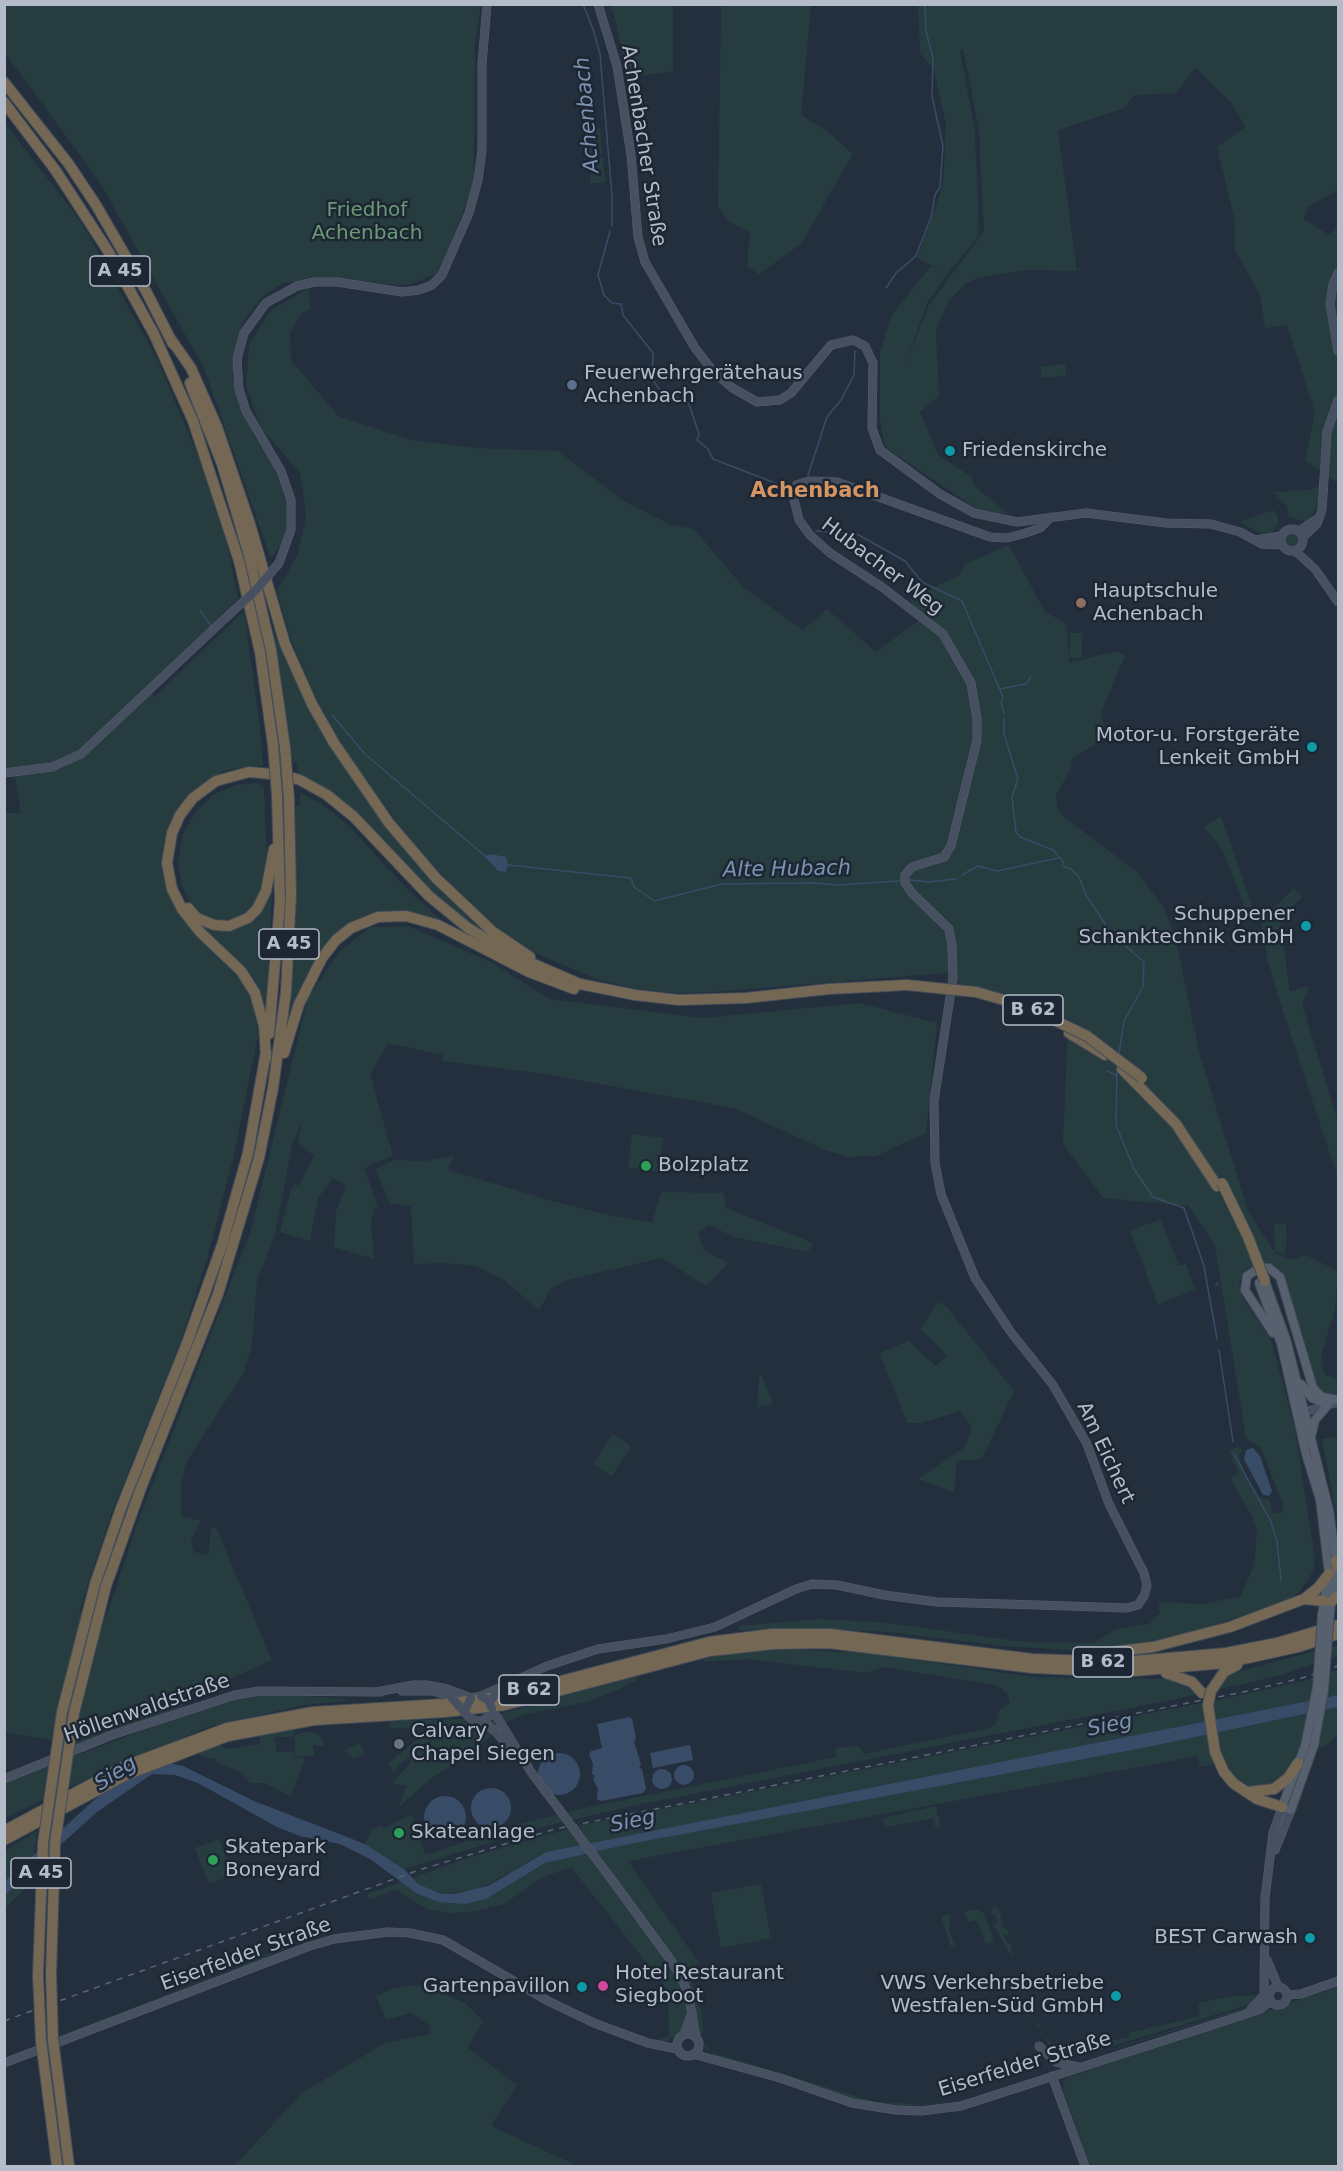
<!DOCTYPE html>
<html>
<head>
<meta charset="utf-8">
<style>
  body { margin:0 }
  #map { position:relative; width:1343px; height:2171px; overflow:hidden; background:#242f3e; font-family:"DejaVu Sans",sans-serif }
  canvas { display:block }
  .frame { position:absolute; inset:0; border:6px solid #b4bcc9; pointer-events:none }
</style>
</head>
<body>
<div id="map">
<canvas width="1343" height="2171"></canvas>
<div class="frame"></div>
</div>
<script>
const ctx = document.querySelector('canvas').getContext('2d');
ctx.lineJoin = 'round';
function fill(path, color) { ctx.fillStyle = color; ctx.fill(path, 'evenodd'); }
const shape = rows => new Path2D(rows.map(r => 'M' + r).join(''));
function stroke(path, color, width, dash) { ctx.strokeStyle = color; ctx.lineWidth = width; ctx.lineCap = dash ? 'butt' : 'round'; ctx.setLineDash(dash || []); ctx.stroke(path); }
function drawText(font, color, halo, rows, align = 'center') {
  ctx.font = font + ' "DejaVu Sans",sans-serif'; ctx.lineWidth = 5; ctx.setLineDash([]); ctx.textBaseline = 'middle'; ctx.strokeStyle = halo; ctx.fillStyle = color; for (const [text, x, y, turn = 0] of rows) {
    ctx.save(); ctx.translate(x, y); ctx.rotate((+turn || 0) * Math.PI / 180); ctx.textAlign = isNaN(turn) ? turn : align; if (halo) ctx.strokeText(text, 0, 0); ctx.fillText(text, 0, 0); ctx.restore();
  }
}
fill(shape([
  [5,5,481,5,475,42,474,185,439,273,411,284,396,285,332,278,283,283,263,296,242,323,232,377,253,435,275,468,288,509,285,538,271,559,204,368,99,181,5,53],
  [609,5,673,5,673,71,628,77,614,14],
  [721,5,811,5,801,115,827,131,853,154,801,244,759,274,747,267,750,232,730,222,718,208],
  [918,5,1338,5,1338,190,1308,207,1304,219,1329,235,1338,225,1338,483,1305,461,1315,413,1287,325,1265,328,1260,294,1235,251,1235,222,1217,147,1245,127,1231,102,1195,68,1176,93,1135,95,1124,108,1058,130,1077,271,1029,270,979,277,965,284,948,302,936,331,939,396,920,412,938,455,972,477,973,485,1010,515,977,509,885,447,880,421,880,353,891,316,931,266,939,269,917,258,943,185,946,124,934,70,920,53],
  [963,49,979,130,984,231,929,305,905,366,927,303,948,273,976,240,979,232,975,132,960,50],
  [4,122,82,223,157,359,201,463,228,546,238,599,147,687,154,697,244,611,259,719,263,766,249,766,224,771,196,788,175,812,164,842,162,872,172,903,190,929,228,966,244,985,255,1008,258,1036,233,1159,207,1259,181,1341,112,1512,79,1612,106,1618,136,1527,251,1230,308,997,340,951,370,927,408,926,491,962,549,999,703,1018,860,1003,937,1023,926,1133,876,1156,848,1157,823,1149,734,1108,544,1074,442,1061,443,1055,388,1043,370,1074,393,1156,364,1168,378,1207,374,1209,371,1223,374,1259,334,1247,336,1212,346,1186,333,1178,318,1198,310,1241,280,1232,291,1190,295,1184,298,1186,314,1156,298,1143,302,1121,292,1145,275,1236,257,1281,252,1346,243,1374,187,1461,181,1484,181,1516,201,1521,191,1540,194,1552,208,1555,211,1529,216,1527,272,1660,209,1689,194,1693,181,1707,80,1745,4,1732,4,813,21,813,15,778,4,775],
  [600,128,602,154,589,155,586,129],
  [603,158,605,183,590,183,591,159],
  [309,288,310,309,302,313,290,333,291,360,338,416,411,440,477,448,558,451,624,501,671,525,694,529,744,588,803,630,827,609,876,652,919,620,910,599,958,576,965,564,1009,545,1045,612,1066,623,1069,657,1070,633,1082,633,1082,658,1069,658,1069,663,1116,651,1125,656,1101,713,1106,738,1072,759,1071,768,1056,795,1057,806,1063,816,1137,872,1163,906,1176,940,1199,1052,1248,1211,1275,1253,1291,1260,1306,1255,1338,1271,1335,1309,1321,1356,1324,1374,1338,1380,1338,1395,1325,1395,1314,1384,1278,1269,1267,1264,1255,1264,1244,1271,1239,1285,1243,1298,1271,1340,1295,1430,1315,1558,1313,1571,1299,1593,1282,1603,1174,1639,1094,1651,1002,1646,889,1632,811,1628,739,1630,739,1626,821,1619,888,1623,1023,1642,1094,1643,1115,1629,1149,1624,1160,1613,1158,1602,1203,1604,1241,1596,1254,1565,1257,1532,1252,1516,1230,1478,1238,1473,1229,1450,1239,1447,1242,1449,1239,1456,1244,1472,1260,1497,1270,1500,1272,1513,1283,1512,1283,1504,1261,1448,1246,1438,1215,1246,1189,1206,1103,1198,1063,1144,1067,1042,1072,1021,1020,999,958,984,957,972,714,992,673,993,633,988,596,979,533,952,495,928,417,850,339,741,312,690,289,634,277,591,298,554,306,516,300,473,261,428,246,385,249,345,271,310],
  [1065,364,1066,375,1042,378,1040,367],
  [1319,486,1318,504,1308,522,1289,517,1286,505,1273,492,1308,490],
  [1274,510,1279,521,1269,537,1239,522],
  '1281 540a11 11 0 1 1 22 0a11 11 0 1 1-22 0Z',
  [272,620,292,671,433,881,478,926,498,942,441,901,331,792,298,774,297,762,293,762],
  [258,783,264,789,267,857,261,889,256,901,243,915,222,922,215,921,205,917,191,905,182,886,178,860,183,834,195,812,215,794,236,785],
  [300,792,327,808,347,824,408,890,443,922,393,914,334,940,288,1032,296,936,296,806,300,805],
  [1221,816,1252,906,1245,908,1223,851,1204,827],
  [1294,888,1302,897,1280,919,1290,991,1310,986,1302,1004,1338,1122,1338,1179,1279,999,1268,962,1261,920],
  [272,893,266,1009,260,990,251,974,201,927,233,930,246,925,259,915],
  [632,1134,664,1138,658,1172,628,1167],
  [454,1156,448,1170,549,1200,617,1217,652,1222,661,1192,723,1193,726,1208,813,1243,808,1252,734,1237,709,1225,698,1233,704,1250,728,1263,706,1286,662,1258,567,1280,551,1288,539,1310,503,1279,475,1266,444,1263,414,1264,411,1206,390,1204,375,1169,394,1160,425,1161],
  [1161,1219,1179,1266,1186,1264,1195,1290,1158,1304,1130,1231],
  [1274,1223,1286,1224,1287,1241,1284,1255,1275,1251],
  [938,1302,946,1306,1014,1391,982,1459,957,1461,954,1492,918,1479,965,1447,972,1428,961,1411,921,1423,907,1423,879,1353,908,1341,936,1366,947,1355,920,1329],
  [759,1375,761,1375,773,1404,757,1407],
  [613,1434,631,1446,612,1476,593,1464],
  [1338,1436,1338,1524,1322,1439],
  [1338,1645,1338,1656,1277,1676,1216,1690,1226,1675],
  [776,1649,867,1653,1034,1677,1175,1679,1189,1686,1196,1695,641,1804,538,1828,404,1869,365,1844,371,1830,380,1825,383,1828,412,1815,425,1855,519,1824,589,1807,836,1757,835,1748,859,1746,864,1754,990,1728,995,1725,999,1710,1010,1703,1007,1693,996,1685,882,1667,866,1673,748,1659,704,1662,704,1659,723,1655],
  [1338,1670,1338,1695,546,1852,478,1890,442,1894,418,1884,412,1878,471,1857,581,1825,1222,1699,1308,1680],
  [636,1676,637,1680,617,1690,587,1702,526,1714,508,1721,467,1756,429,1780,399,1807,406,1786,392,1783,410,1764,411,1758,435,1737,440,1729,390,1728,390,1721,460,1719,500,1714],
  [294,1695,353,1700,304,1705,208,1727,97,1774,5,1818,5,1783,190,1712,240,1696],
  [1338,1707,1338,1735,1325,1747,1298,1751,1289,1771,1278,1783,1253,1788,1234,1777,1226,1762,1200,1767,1198,1756,628,1861,699,1963,689,1972,701,2010,703,2029,700,2039,711,2052,876,2102,916,2104,955,2102,901,2106,854,2099,717,2057,707,2050,690,2028,666,2041,658,2041,642,2036,658,2040,669,2036,668,1990,571,1867,543,1877,504,1904,470,1912,450,1913,427,1909,396,1890,369,1899,367,1894,401,1882,416,1893,486,1899,545,1863,630,1844,1148,1747],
  [289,1730,296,1731,292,1737,275,1737,277,1752,293,1752,294,1758,305,1758,291,1796,264,1783,251,1783,237,1770,219,1764,215,1759,201,1756,198,1752,221,1745,225,1749,260,1744,259,1734],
  [305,1731,318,1733,325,1746,313,1745,315,1756,295,1757,294,1736],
  [428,1731,434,1736,431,1740,400,1764,394,1773,387,1764],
  [359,1743,365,1754,354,1759,344,1750],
  [936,1806,941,1828,935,1827,933,1818,885,1827,883,1818],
  [37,1831,34,1856,5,1882,5,1851],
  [219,1839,233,1875,209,1884,195,1848],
  [32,1871,32,1882,5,1908,5,1895],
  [761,1884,771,1938,721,1948,711,1893],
  [994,1906,999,1909,1003,1927,1008,1930,1009,1937,1004,1934,1006,1942,1011,1945,1013,1959,994,1926,993,1922,997,1924,996,1916,991,1913],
  [977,1909,984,1914,994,1941,986,1944,976,1920,968,1922,964,1912],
  [951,1914,949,1929,955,1946,951,1947,941,1916],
  [284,1949,259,1961,221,1974,283,1948],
  [211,1978,212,1979,49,2042,48,2040],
  [416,1985,433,1989,465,2003,483,2021,468,2048,517,2085,491,2126,578,2166,234,2166,302,2093,385,2043,430,2034,429,2025,411,2013,386,2020,376,1996,394,1988],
  [1338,1987,1338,2166,1090,2166,1063,2090,1065,2078],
  [1256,1995,1251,2003,1241,2007,1102,2049,1067,2056,1053,2051,1036,2024,1039,2022,1040,2030,1056,2050,1073,2047,1075,2053,1077,2052,1077,2047,1129,2037,1129,2033,1200,2016,1198,2003,1232,1996],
  [1253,2005,1239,2011,1101,2053,1102,2052]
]), '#263c3f');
fill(shape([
  [490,854,506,857,508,865,506,872,498,871,487,859,485,856],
  [1253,1448,1260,1456,1272,1491,1269,1496,1263,1495,1244,1459,1246,1450],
  [1338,1695,1338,1707,1148,1747,630,1844,545,1863,486,1899,465,1904,439,1902,416,1893,370,1859,340,1844,300,1836,277,1827,198,1783,175,1775,152,1774,97,1812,5,1895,4,1882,102,1793,158,1761,183,1766,254,1801,365,1844,404,1869,418,1884,442,1894,454,1894,488,1886,546,1852],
  [629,1717,632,1719,636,1738,634,1742,641,1764,639,1768,642,1769,646,1789,643,1793,601,1801,597,1799,598,1789,593,1779,595,1776,592,1774,593,1764,589,1754,591,1751,602,1748,597,1724],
  [690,1745,693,1760,653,1768,650,1753],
  '538 1774a21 21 0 1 1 42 0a21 21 0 1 1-42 0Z',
  '674 1775a10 10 0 1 1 20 0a10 10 0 1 1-20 0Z',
  '652 1779a10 10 0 1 1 20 0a10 10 0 1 1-20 0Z',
  '471 1808a20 20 0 1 1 40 0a20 20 0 1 1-40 0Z',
  '424 1817a21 21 0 1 1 42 0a21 21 0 1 1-42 0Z'
]), '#394c67');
stroke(shape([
  [583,4,593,29,600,54,612,196,612,226],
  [610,231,598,275,604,295,612,303,621,304,623,315,653,353,652,379,659,389,668,398,678,398,689,404,699,434,697,440,708,449,713,459,783,486],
  [886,288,896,273,916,256,931,217,935,195,940,187,943,146,932,96,933,58,926,31,925,4],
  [808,475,827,417,841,400,854,375,855,351],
  [816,531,857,534,905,561,922,582,962,601,1003,697,1001,703,1004,713],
  [200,610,211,626],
  [1000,689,1026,684,1031,677],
  [332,715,365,754,485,856],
  [1004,718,1004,734,1018,779,1012,797,1016,832,1020,837,1053,850,1063,861,1062,866,1071,869,1079,877,1086,895,1111,933,1144,962,1143,987,1124,1021,1119,1053],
  [508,865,631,878,634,887,654,901,722,884,813,883,838,885,899,881],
  [962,875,978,866,997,871,1059,858],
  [910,880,929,882,956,879],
  [1117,1070,1116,1125,1134,1169,1153,1197,1184,1208,1204,1266,1217,1339],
  [1108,1071,1117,1076],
  [1216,1285,1218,1283],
  [1219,1350,1233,1442],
  [1234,1454,1271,1522,1277,1541,1281,1580]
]), '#394c67', 1.5);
const secondary = shape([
  [598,4,617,66,631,155,638,237,645,262,695,348,713,371,731,387,757,402,780,400,791,393,831,345,853,340,865,346,873,363,872,428,880,450,940,494,974,513,1017,522,1086,513,1166,523,1211,524,1240,532,1262,544,1282,545],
  [1338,273,1333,284,1330,304,1338,351],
  '1281 540a11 11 0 1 1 22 0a11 11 0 1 1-22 0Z',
  [1299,531,1317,519],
  [1303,537,1317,524,1322,510,1327,432,1338,400],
  [1256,540,1281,536],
  [1295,551,1315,569,1338,602],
  [279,563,291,530,291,500,281,471,246,411,239,389,237,359,244,333,266,303,297,286,314,282,337,282,402,292,419,290,432,285,442,275,469,213,478,180,482,150,482,64,487,4],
  [4,773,52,767,81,754,218,625],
  [1305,1412,1338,1402],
  [402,1691,434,1691,451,1697],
  [377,1692,413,1685,427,1685,447,1689,471,1698,481,1696,547,1666,598,1649,666,1639,715,1627,796,1589,812,1584,837,1585,884,1595,937,1602,1038,1605,1127,1608,1138,1605,1144,1596,1147,1586,1144,1573,1109,1504,1087,1444,1053,1385,1010,1331,975,1278,941,1194,935,1163,934,1101,953,978,952,946,949,929,912,893,905,883,905,875,912,867,944,857,951,846,977,740,977,719,971,683,943,634,882,587,830,553,810,535,799,520,792,491,796,485,809,481,837,482,990,537,1007,538,1026,533,1040,528,1051,517],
  [492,1709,531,1772],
  [468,1716,475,1721,483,1721,489,1716,492,1709],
  [483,1721,496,1732,514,1753],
  [4,1779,112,1735,235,1695,260,1691,381,1692],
  [1275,1850,1291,1810],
  [615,1884,672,1962,683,1981,689,1997,696,2038],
  [1267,1960,1278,1986],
  '1269 1996a9 9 0 1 1 18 0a9 9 0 1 1-18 0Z',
  [1287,1995,1301,1994,1338,1981],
  [1251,2009,1264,1995,1265,1898,1273,1833,1282,1807],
  '677 2045a11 11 0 1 1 22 0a11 11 0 1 1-22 0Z',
  [684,2035,692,2012],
  [1039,2046,1056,2062,1078,2067],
  [693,2054,780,2078,852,2103,896,2110,921,2111,961,2106,1240,2016,1260,2009,1271,2001],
  [4,2063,307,1947,334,1939,388,1932,410,1933,443,1940,548,2001,594,2023,648,2043,678,2049],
  [1052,2076,1085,2166]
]);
const primary = shape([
  [1265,1281,1286,1339,1329,1510,1336,1561,1330,1612],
  [1259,1283,1281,1343,1306,1454,1320,1499,1329,1574,1322,1615],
  [1273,1333,1245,1290,1247,1276,1259,1268,1269,1268,1280,1277,1313,1388,1322,1397,1338,1400],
  [1301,1384,1312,1398,1328,1405,1315,1420,1312,1433],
  [1305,1746,1282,1807,1291,1810,1314,1745]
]);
const highway = shape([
  [4,82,68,163,96,205,147,293,173,344],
  [4,102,56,171,108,251,154,334,193,421,239,561,260,652,273,745],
  [170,338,191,368,217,427,249,521,285,644,312,704,334,743,389,823,436,878,493,932,530,957],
  [190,383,222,464,249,555,271,650,285,747],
  [188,908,197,918,214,925,229,926,248,918,257,909,266,891,274,849],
  [1069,1033,1105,1055],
  [269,1034,280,902,277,795],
  [284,1053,299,1004,322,958,336,940,351,928,378,917,406,916,438,925,529,972,574,989],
  [266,1058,264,1026,255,993,241,971,200,932,182,909,172,889,167,863,172,833,180,815,193,798,216,781,249,772,282,775,300,780,327,795,354,817,429,896,468,928,515,956,580,984,635,995,679,1000,746,998,829,989,907,985],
  [1122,1069,1176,1124,1217,1186],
  [1336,1561,1338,1568],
  [95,1584,121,1508,187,1343,222,1245,248,1153,266,1052],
  [106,1586,141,1488,218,1294,259,1158,273,1088,286,992,291,895,289,799],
  [1304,1599,1324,1601],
  [1332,1601,1338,1596],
  [1078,1656,1153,1647,1230,1627,1304,1599,1318,1588,1329,1574],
  [1166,1673,1192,1682,1202,1693],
  [1211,1691,1224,1672,1237,1665],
  [1208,1705,1215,1752,1224,1772,1233,1783,1257,1799,1282,1807],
  [1247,1792,1274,1789,1288,1778,1298,1763],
  [4,1831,125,1766,227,1728,313,1712,444,1704,504,1696,709,1642,772,1634,830,1634,1033,1659,1123,1662,1226,1653,1277,1643,1338,1625],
  [4,1840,126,1775,228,1736,314,1720,445,1712,505,1705,710,1651,773,1644,828,1643,1033,1668,1123,1672,1225,1663,1298,1647,1338,1634]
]);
stroke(secondary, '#565f6c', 9);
stroke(primary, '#414a57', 10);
stroke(highway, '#434c59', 12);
stroke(secondary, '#465061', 8);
stroke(primary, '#56606e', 8);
stroke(highway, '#746855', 10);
stroke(shape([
  [4,2021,419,1870,555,1829,1248,1691,1302,1678,1338,1666]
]), '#5a6575', 1.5, [6, 6]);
const secondaryBridge = shape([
  [218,625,256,590,279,563],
  [481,1696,488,1700,492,1709],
  [451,1697,468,1716],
  [490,1702,497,1691],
  [465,1710,471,1698],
  [531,1772,615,1884]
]);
const primaryBridge = shape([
  [1314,1745,1324,1690,1330,1612],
  [1305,1746,1317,1687,1322,1615]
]);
const highwayBridge = shape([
  [273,745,277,795],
  [285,747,289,799],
  [907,985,976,992,1025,1006,1087,1036,1142,1078],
  [1222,1183,1248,1237,1265,1281],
  [1208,1705,1211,1691],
  [57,2166,41,2041,38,1975,43,1843,62,1712,95,1584],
  [69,2166,53,2039,51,1974,55,1843,74,1713,106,1586]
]);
stroke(secondaryBridge, '#565f6c', 9, []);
stroke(primaryBridge, '#414a57', 10, []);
stroke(highwayBridge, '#434c59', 12, []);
stroke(secondaryBridge, '#465061', 8);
stroke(primaryBridge, '#56606e', 8);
stroke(highwayBridge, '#746855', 10);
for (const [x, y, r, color] of [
  [572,385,6,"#5c6f8a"],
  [950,451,6,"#0f9aa8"],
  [1081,603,6,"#8d6e63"],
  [1312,747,6,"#0f9aa8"],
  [1306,926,6,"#0f9aa8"],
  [646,1166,6,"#2e9e5b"],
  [399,1744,6,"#6b7280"],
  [399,1833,6,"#2e9e5b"],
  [213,1860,6,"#2e9e5b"],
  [1310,1938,6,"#0f9aa8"],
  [603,1986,6,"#d1479c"],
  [582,1987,6,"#0f9aa8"],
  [1116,1996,6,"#0f9aa8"]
]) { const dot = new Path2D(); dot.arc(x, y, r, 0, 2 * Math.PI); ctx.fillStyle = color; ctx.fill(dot); stroke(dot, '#1d2633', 2); }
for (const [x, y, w] of [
  [120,271,60],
  [289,944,60],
  [1033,1010,60],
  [1103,1662,60],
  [529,1690,60],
  [41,1873,60]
]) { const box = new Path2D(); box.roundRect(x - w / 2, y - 15, w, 30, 4.5); ctx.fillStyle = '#1d2633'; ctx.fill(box); stroke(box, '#b4bcc9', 1.5); }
drawText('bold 18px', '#b4bcc9', null, [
  ["A 45",120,271],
  ["A 45",289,944],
  ["B 62",1033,1010],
  ["B 62",1103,1662],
  ["B 62",529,1690],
  ["A 45",41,1873]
]);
drawText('20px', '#b4bcc9', '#1d2633', [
  ["Achenbacher Straße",643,146,81],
  ["Hubacher Weg",882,567,37],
  ["Am Eichert",1105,1453,65],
  ["Höllenwaldstraße",147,1709,-19],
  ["Eiserfelder Straße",246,1955,-20],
  ["Eiserfelder Straße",1025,2065,-17]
]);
drawText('20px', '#6b9a76', '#1d2633', [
  ["Friedhof",367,211],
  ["Achenbach",367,234]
]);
drawText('20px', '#b4bcc9', '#1d2633', [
  ["Feuerwehrgerätehaus",584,374],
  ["Achenbach",584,397],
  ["Friedenskirche",962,451],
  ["Hauptschule",1093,592],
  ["Achenbach",1093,615],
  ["Motor-u. Forstgeräte",1300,736,"right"],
  ["Lenkeit GmbH",1300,759,"right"],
  ["Schuppener",1294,915,"right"],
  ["Schanktechnik GmbH",1294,938,"right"],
  ["Bolzplatz",658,1166],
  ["Calvary",411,1732],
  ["Chapel Siegen",411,1755],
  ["Skateanlage",411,1833],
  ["Skatepark",225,1848],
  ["Boneyard",225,1871],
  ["BEST Carwash",1298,1938,"right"],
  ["Hotel Restaurant",615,1974],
  ["Siegboot",615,1997],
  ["VWS Verkehrsbetriebe",1104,1984,"right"],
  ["Westfalen-Süd GmbH",1104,2007,"right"],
  ["Gartenpavillon",570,1987,"right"]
], 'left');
drawText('italic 21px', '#7c92b1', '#1d2633', [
  ["Achenbach",588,115,-95],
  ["Alte Hubach",787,870,-1],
  ["Sieg",1110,1726,-11],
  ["Sieg",116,1774,-33],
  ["Sieg",633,1822,-11]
]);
drawText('bold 21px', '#d59563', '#1d2633', [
  ["Achenbach",815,492]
]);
</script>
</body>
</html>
